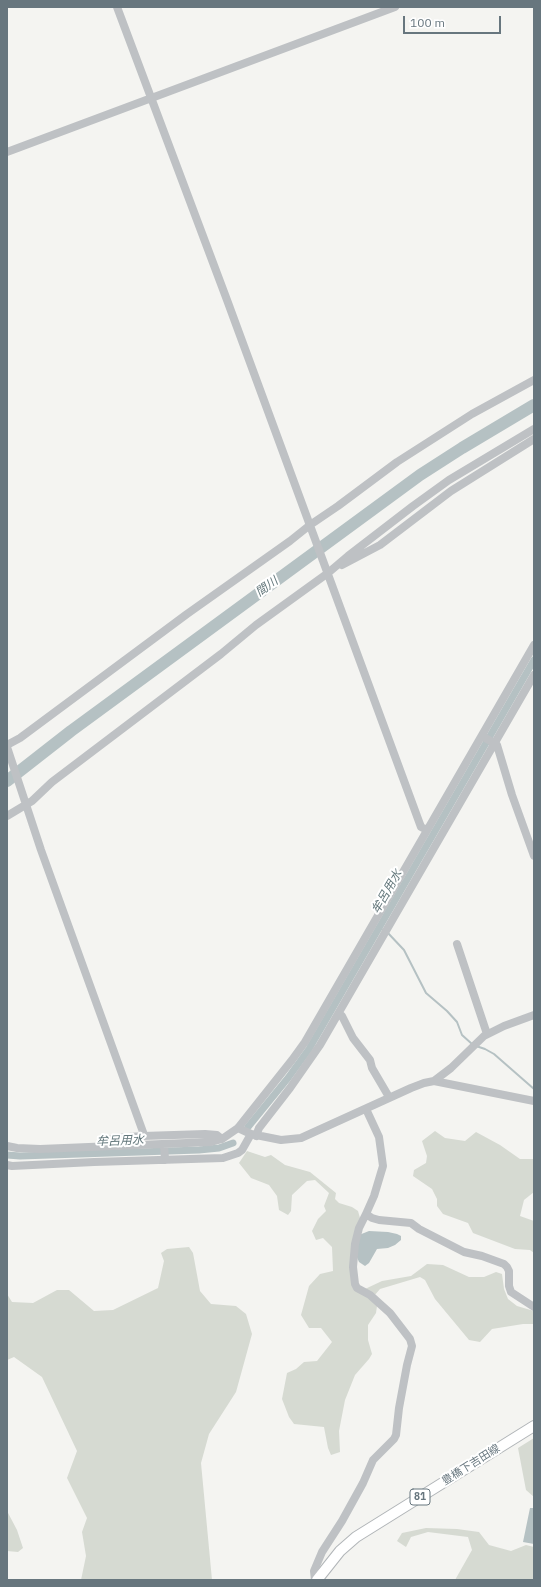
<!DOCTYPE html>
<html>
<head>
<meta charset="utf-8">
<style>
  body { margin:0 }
  #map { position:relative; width:541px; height:1587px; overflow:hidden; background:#f4f4f1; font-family:"IBM Plex Sans",sans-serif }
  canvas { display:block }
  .frame { position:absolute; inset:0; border:8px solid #67767e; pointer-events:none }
  .scale { position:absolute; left:403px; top:16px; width:98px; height:18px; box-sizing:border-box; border:2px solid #67767e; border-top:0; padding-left:5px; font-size:12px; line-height:14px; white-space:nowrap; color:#67767e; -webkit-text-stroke:3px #fff; paint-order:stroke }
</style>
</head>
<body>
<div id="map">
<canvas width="541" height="1587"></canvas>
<div class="frame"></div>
<div class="scale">100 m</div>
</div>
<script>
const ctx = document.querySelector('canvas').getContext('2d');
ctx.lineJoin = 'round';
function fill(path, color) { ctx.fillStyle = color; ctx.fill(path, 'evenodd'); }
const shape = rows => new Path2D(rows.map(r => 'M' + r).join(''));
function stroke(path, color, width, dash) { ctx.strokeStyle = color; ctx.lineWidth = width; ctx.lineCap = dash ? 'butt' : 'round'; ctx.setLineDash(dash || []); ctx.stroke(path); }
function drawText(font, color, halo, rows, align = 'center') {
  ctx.font = font + ' "IBM Plex Sans","Noto Sans JP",sans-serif'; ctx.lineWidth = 4; ctx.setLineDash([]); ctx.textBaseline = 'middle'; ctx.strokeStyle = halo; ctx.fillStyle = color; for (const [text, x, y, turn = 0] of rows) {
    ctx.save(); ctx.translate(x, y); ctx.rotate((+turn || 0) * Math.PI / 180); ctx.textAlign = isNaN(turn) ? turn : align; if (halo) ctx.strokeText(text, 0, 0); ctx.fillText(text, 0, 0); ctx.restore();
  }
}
fill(shape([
  [435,1131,445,1138,465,1141,476,1132,500,1145,520,1159,534,1159,534,1192,524,1200,520,1216,534,1221,534,1253,530,1250,515,1249,473,1233,468,1223,443,1214,437,1206,437,1199,432,1189,413,1176,414,1170,426,1163,427,1156,422,1141],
  [247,1151,265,1157,271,1155,285,1165,310,1172,336,1193,335,1199,339,1203,352,1207,358,1211,360,1218,354,1285,365,1289,382,1281,411,1276,427,1264,443,1265,469,1277,484,1277,496,1272,502,1274,504,1289,508,1299,517,1306,534,1311,534,1324,523,1324,492,1329,480,1342,469,1340,435,1299,425,1280,420,1277,380,1289,374,1296,377,1306,376,1313,368,1325,368,1340,372,1354,369,1359,355,1375,345,1400,339,1431,340,1452,331,1455,328,1448,324,1427,294,1424,289,1417,282,1399,287,1373,296,1369,304,1362,317,1361,332,1342,321,1328,309,1328,301,1315,309,1286,320,1274,333,1271,332,1247,323,1238,316,1240,312,1231,318,1219,326,1211,324,1206,329,1193,315,1180,307,1181,292,1195,291,1211,288,1215,279,1210,277,1196,269,1185,251,1178,239,1163],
  [189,1247,193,1253,200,1291,211,1304,236,1306,246,1314,252,1334,236,1392,209,1434,201,1463,212,1580,81,1580,86,1556,82,1532,87,1518,67,1478,77,1451,42,1377,14,1357,7,1360,7,1294,12,1302,33,1303,57,1290,69,1290,94,1311,113,1310,158,1288,164,1261,161,1253,167,1249],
  [534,1438,534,1497,526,1490,518,1448],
  [7,1511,17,1530,23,1548,18,1552,7,1551],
  [426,1528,457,1529,479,1532,489,1545,511,1551,526,1545,534,1547,534,1580,455,1580,472,1550,468,1537,428,1532,411,1537,406,1547,397,1541,402,1533]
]), '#d6dad2');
fill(shape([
  [369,1231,388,1232,397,1234,401,1236,401,1240,395,1245,388,1248,377,1249,369,1263,365,1266,359,1262,356,1255,359,1235],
  [530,1508,534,1508,534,1544,523,1542]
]), '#b5c1c3');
stroke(shape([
  [378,927,383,930],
  [387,932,404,950,426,993,447,1011,457,1022,462,1035,472,1044],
  [476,1046,485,1049,494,1054,534,1089]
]), '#b5c1c3', 2);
stroke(shape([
  [248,1127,288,1078,309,1049,534,660],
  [7,1155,20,1156,199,1150,219,1148,233,1143]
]), '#b5c1c3', 7);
stroke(shape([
  [7,781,71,731,420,475,462,448,534,405]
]), '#b5c1c3', 12);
const major = shape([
  [317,1580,340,1551,356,1537,534,1426]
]);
stroke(major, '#b1b5b8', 12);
stroke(shape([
  [117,7,227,300,421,827,427,830],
  [7,152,395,7],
  [342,565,380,545,451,491,534,439],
  [482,736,497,745,512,795,534,856],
  [7,745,20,738,187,614,290,541,310,525,338,506,397,462,472,414,534,380],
  [7,747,41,850,143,1132,143,1136],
  [7,816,32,801,52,782,221,654,256,625,328,573,348,556,413,506,449,480,534,429],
  [457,944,487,1034],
  [339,1013,342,1016,353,1038,370,1060,372,1068,389,1097],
  [434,1081,451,1068,484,1036,504,1026,534,1015],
  [366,1109,379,1137,383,1166,374,1196,366,1214,372,1218,379,1220,411,1223,419,1229,464,1252,482,1256,504,1264,507,1267,509,1271,509,1286,511,1292,534,1307],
  [238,1128,251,1134,281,1140,301,1138,411,1088,424,1083,434,1081,534,1101],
  [256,1136,259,1128,290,1088,320,1045,534,675],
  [164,1144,165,1160],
  [7,1146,17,1148,40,1149,211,1142,222,1139,238,1128,292,1060,305,1042,534,645],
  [103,1146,106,1141,114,1138,143,1136,205,1134,217,1135,222,1139],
  [7,1165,12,1166,94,1162,223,1158,238,1153,242,1150,251,1134],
  [315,1580,314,1571,322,1552,342,1521,363,1483,373,1460,394,1439,396,1435,399,1408,407,1365,412,1346,410,1339,390,1313,370,1295,357,1288,355,1284,353,1267,355,1244,359,1228,366,1214]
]), '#bec1c4', 8);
stroke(major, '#fff', 10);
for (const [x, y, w] of [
  [420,1497,20]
]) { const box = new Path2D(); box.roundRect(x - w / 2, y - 8, w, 16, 3); ctx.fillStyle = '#fff'; ctx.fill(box); stroke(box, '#67767e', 1); }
drawText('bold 10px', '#67767e', null, [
  ["81",420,1497]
]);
drawText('11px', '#67767e', '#fff', [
  ["豊橋下吉田線",471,1465,-32]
]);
drawText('italic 12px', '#63777b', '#fff', [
  ["間川",267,587,-36],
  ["牟呂用水",387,892,-60],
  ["牟呂用水",120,1141,-2]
]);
</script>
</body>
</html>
